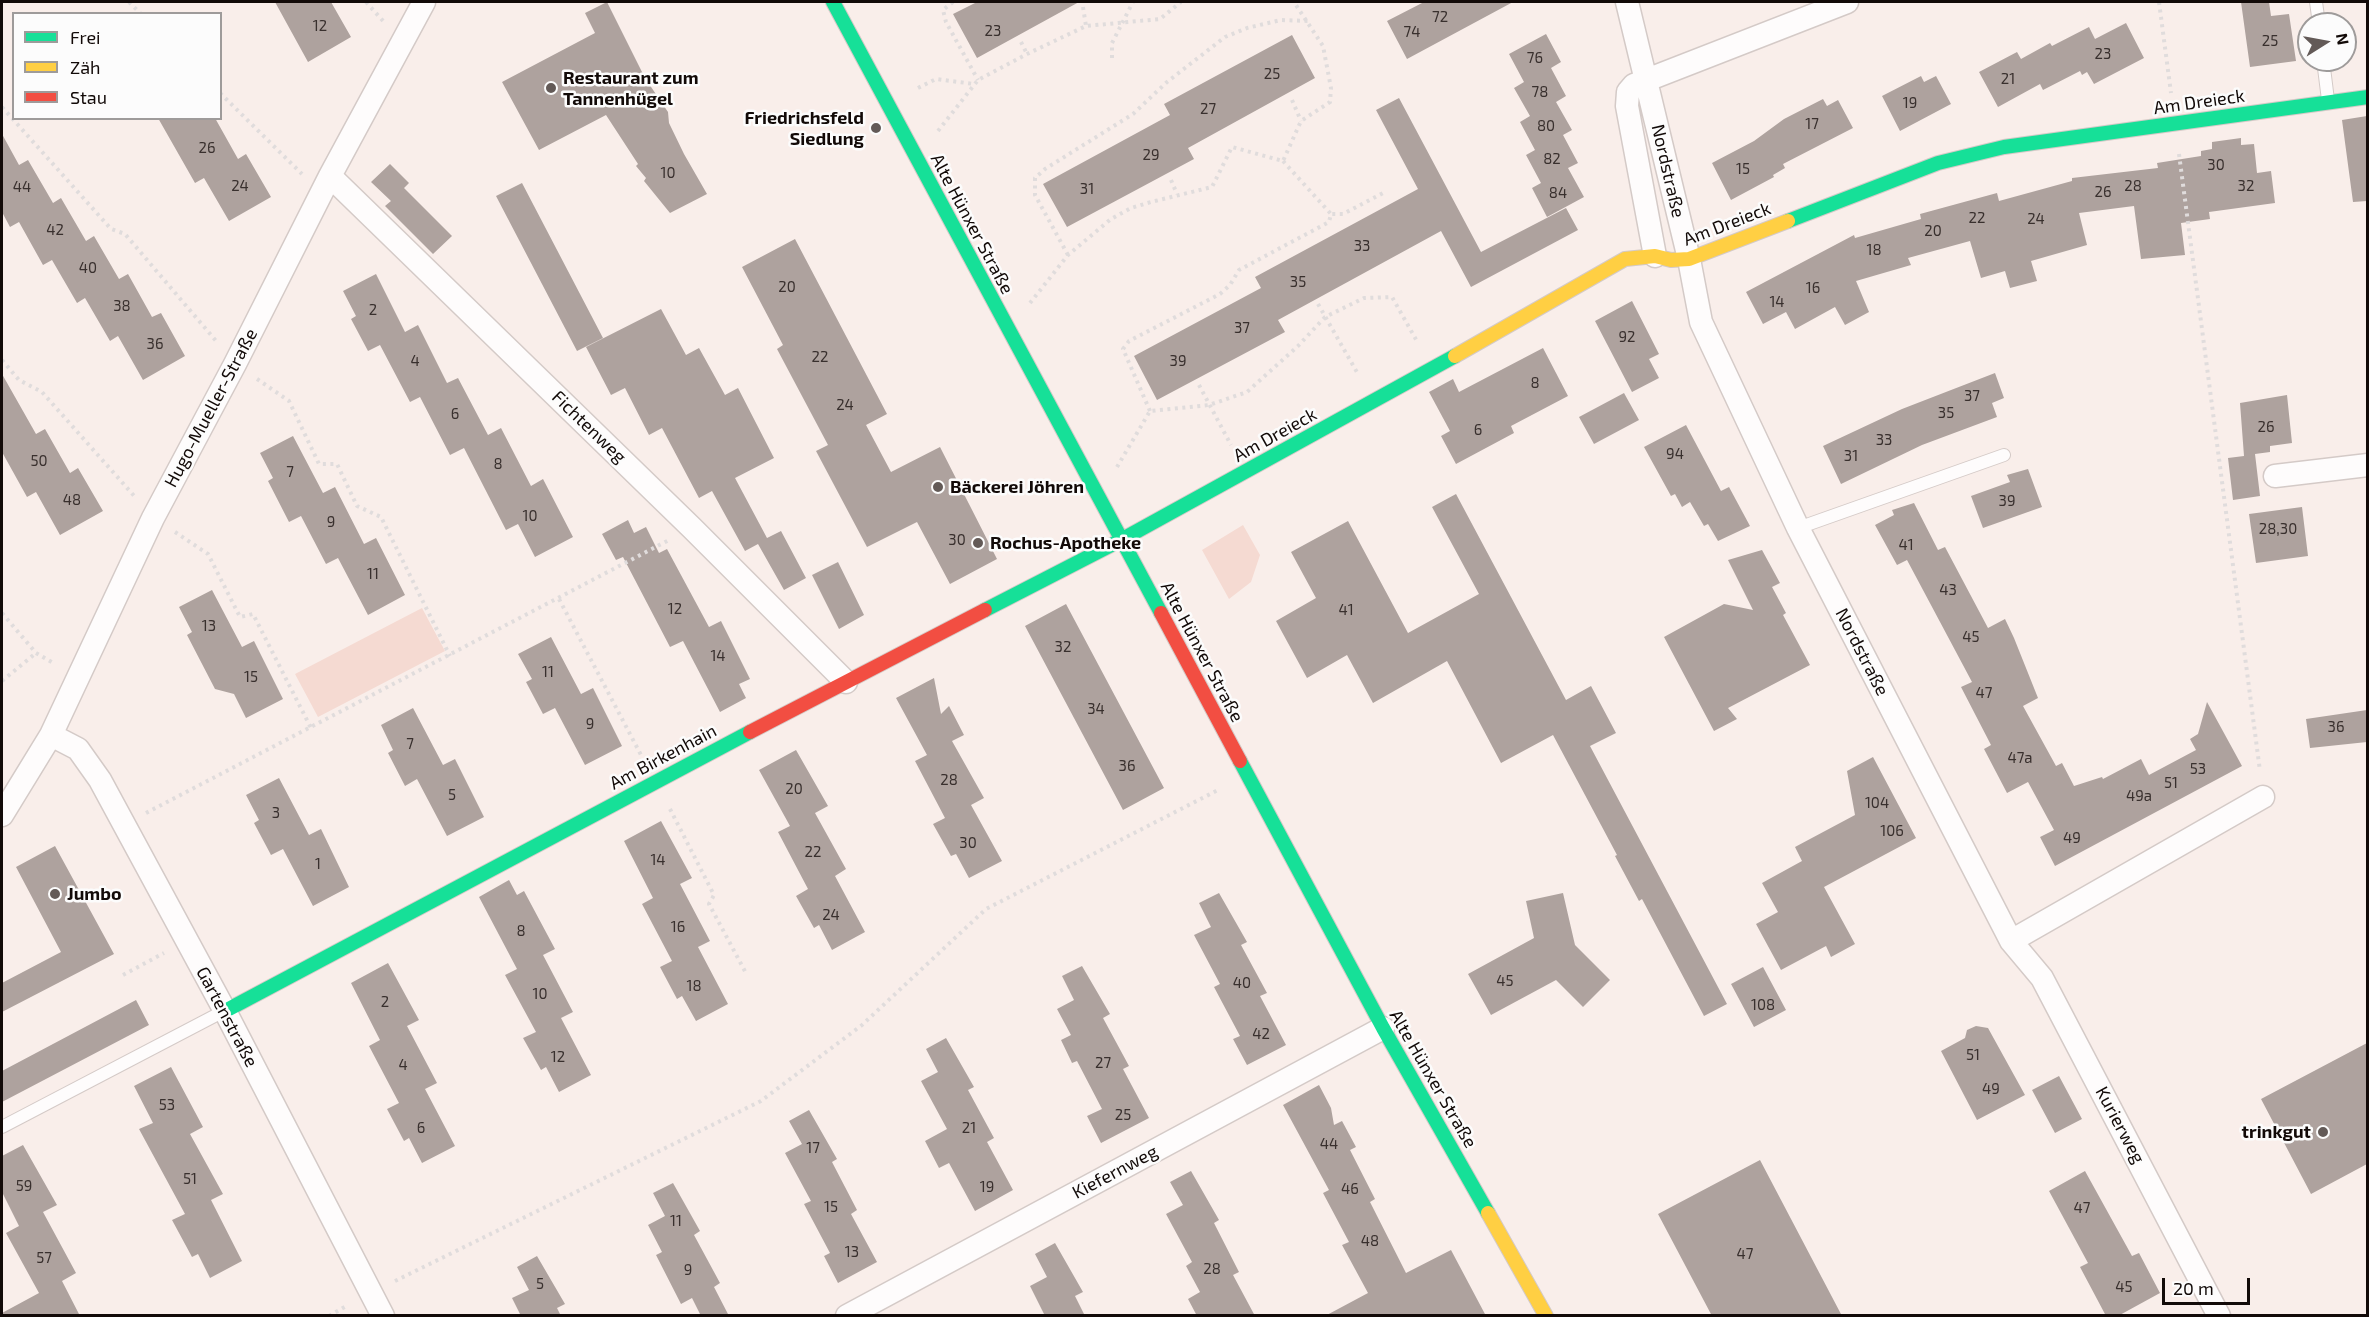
<!DOCTYPE html>
<html>
<head>
<meta charset="utf-8">
<style>
  body { margin:0 }
  #map { position:relative; width:2369px; height:1317px; overflow:hidden; background:#f9eeea; font-family:"Exo 2",sans-serif }
  canvas { display:block }
  .frame { position:absolute; inset:0; border:3px solid #120a08; pointer-events:none }
  .legend { position:absolute; left:12px; top:12px; width:210px; height:108px; box-sizing:border-box; background:#fcfcfc; border:2px solid #9e9b9a; margin:0; padding:8px 10px; list-style:none; font-size:18px; color:#120a08 }
  .legend li { display:flex; align-items:center; gap:12px; height:30px }
  .legend b { width:30px; border:2px solid #9e9b9a }
  .north { position:absolute; left:2297px; top:12px; width:60px; height:60px; box-sizing:border-box; background:#fcfcfc; border:2px solid #9e9b9a; border-radius:50%; rotate:79deg; font-size:16px; font-weight:700; line-height:24px; text-align:center; color:#120a08 }
  .north::after { content:''; display:block; margin:auto; width:21px; height:27px; background:#635a57; clip-path:polygon(50% 0,100% 100%,50% 72%,0 100%) }
  .scale { position:absolute; left:2162px; top:1278px; width:88px; height:27px; box-sizing:border-box; border:3px solid #120a08; border-top:0; padding-left:8px; font-size:18px; line-height:21px; white-space:nowrap; color:#120a08; -webkit-text-stroke:4px #fcfcfc; paint-order:stroke }
</style>
</head>
<body>
<div id="map">
<canvas width="2369" height="1317"></canvas>
<div class="frame"></div>
<ul class="legend">
<li><b style="height:8px;background:#16e098"></b>Frei</li>
<li><b style="height:8px;background:#ffcf43"></b>Zäh</li>
<li><b style="height:8px;background:#f24e42"></b>Stau</li>
</ul>
<div class="north">N</div>
<div class="scale">20 m</div>
</div>
<script>
const ctx = document.querySelector('canvas').getContext('2d');
ctx.lineJoin = 'round';
function fill(path, color) { ctx.fillStyle = color; ctx.fill(path, 'evenodd'); }
const shape = rows => new Path2D(rows.map(r => 'M' + r).join(''));
function stroke(path, color, width, dash) { ctx.strokeStyle = color; ctx.lineWidth = width; ctx.lineCap = dash ? 'butt' : 'round'; ctx.setLineDash(dash || []); ctx.stroke(path); }
function drawText(font, color, halo, rows, align = 'center') {
  ctx.font = font + ' "Exo 2",sans-serif'; ctx.lineWidth = 5; ctx.setLineDash([]); ctx.textBaseline = 'middle'; ctx.strokeStyle = halo; ctx.fillStyle = color; for (const [text, x, y, turn = 0] of rows) {
    ctx.save(); ctx.translate(x, y); ctx.rotate((+turn || 0) * Math.PI / 180); ctx.textAlign = isNaN(turn) ? turn : align; if (halo) ctx.strokeText(text, 0, 0); ctx.fillText(text, 0, 0); ctx.restore();
  }
}
fill(shape([
  [1243,525,1260,555,1251,582,1229,599,1202,550],
  [422,608,445,651,318,717,295,674]
]), '#f5dad2');
fill(shape([
  [275,2,331,2,351,37,308,62],
  [607,2,645,78,668,112,669,123,684,154,707,194,670,213,644,181,646,178,636,166,638,164,606,115,539,150,502,82,595,33,585,13],
  [977,2,1079,2,977,58,953,14],
  [1424,2,1513,2,1407,59,1387,21],
  [2241,2,2269,2,2271,16,2289,14,2296,61,2250,67],
  [2126,23,2144,58,2094,84,2087,72,2082,75,2080,71,2043,90,2040,84,1998,107,1979,72,2017,52,2021,59,2050,43,2052,46,2089,27,2095,39],
  [1546,34,1561,62,1551,68,1566,96,1556,102,1572,130,1563,135,1578,163,1568,168,1584,197,1547,217,1532,188,1541,183,1526,155,1535,150,1520,122,1530,116,1514,88,1524,82,1509,54],
  [1292,35,1315,78,1188,148,1194,159,1067,227,1043,184,1170,115,1164,104],
  [1921,76,1924,82,1936,76,1951,104,1900,131,1882,96],
  [1399,98,1481,252,1566,208,1578,230,1471,287,1441,231,1278,320,1285,332,1157,400,1134,356,1261,288,1255,277,1418,189,1376,110],
  [1823,99,1827,106,1838,100,1853,128,1783,164,1785,168,1773,175,1774,177,1731,200,1712,163,1754,141,1784,119],
  [2367,116,2367,201,2353,202,2342,120],
  [158,118,215,118,238,159,246,154,271,197,229,221,204,178,195,183],
  [2,134,19,165,28,160,53,203,61,198,86,241,94,236,119,279,128,274,152,317,161,313,185,356,143,380,118,336,110,341,85,298,77,303,52,260,43,265,19,222,10,227,2,212],
  [2241,138,2241,145,2254,144,2257,173,2271,171,2275,203,2209,212,2210,219,2181,223,2185,255,2141,259,2134,206,2079,213,2087,245,2031,261,2037,281,2010,288,2005,271,1981,278,1970,241,1908,258,1911,265,1856,281,1869,312,1845,325,1835,307,1795,329,1786,312,1763,324,1746,292,1854,235,1855,238,1921,219,1920,214,1997,193,1999,201,2072,181,2072,178,2158,168,2157,163,2201,156,2201,151,2212,149,2212,142],
  [390,164,409,183,404,188,452,236,433,254,385,206,391,201,371,182],
  [522,183,603,338,577,351,496,196],
  [795,239,887,414,866,425,891,472,940,447,997,559,950,584,917,522,867,547,816,451,828,445,777,349,783,345,742,267],
  [376,274,405,332,418,325,447,383,458,378,488,435,501,428,531,486,543,479,573,537,535,557,518,524,506,530,464,448,450,455,420,397,410,402,380,345,368,351,351,319,356,316,343,291],
  [1632,301,1659,354,1649,359,1659,378,1632,392,1595,321],
  [661,309,686,355,699,348,725,395,738,388,774,458,735,478,767,538,781,531,806,578,784,590,758,544,745,551,712,491,699,498,662,428,649,435,625,388,611,395,586,347],
  [1543,348,1568,396,1511,426,1514,433,1456,464,1441,436,1450,431,1429,392,1453,379,1459,392],
  [1995,373,2004,398,1992,403,1997,417,1922,445,1841,484,1823,446,1902,409],
  [2,374,36,434,45,429,70,473,78,468,103,511,60,535,36,492,27,497,2,452],
  [1624,393,1639,420,1594,444,1579,417],
  [2287,395,2292,443,2270,446,2270,452,2255,454,2260,496,2233,500,2228,458,2244,456,2240,403],
  [1686,425,1721,491,1729,487,1750,526,1718,541,1708,524,1704,526,1690,502,1682,507,1675,494,1671,496,1644,447],
  [293,436,323,493,335,487,364,544,376,538,405,595,368,615,338,558,326,564,301,516,289,522,268,481,273,478,260,453],
  [2028,469,2042,507,1983,528,1971,496,2010,482,2007,475],
  [1456,494,1566,700,1591,686,1616,733,1590,746,1727,1004,1704,1016,1642,899,1639,901,1615,856,1617,855,1553,735,1501,763,1447,661,1373,703,1347,655,1307,678,1276,621,1316,598,1291,552,1348,521,1408,633,1479,594,1432,507],
  [1914,503,1938,550,1945,547,1988,628,2005,619,2014,638,2038,698,2023,706,2056,766,2062,763,2074,786,2102,777,2103,779,2141,759,2149,775,2196,750,2190,739,2198,734,2207,702,2242,766,2055,866,2040,837,2054,830,2028,782,2007,793,1984,749,1991,745,1961,687,1972,682,1907,560,1897,565,1875,525,1894,515,1892,510],
  [2302,507,2308,556,2256,563,2249,514],
  [628,520,634,533,646,527,659,553,667,549,709,627,721,621,750,679,739,684,746,698,720,712,683,641,670,647,623,557,616,560,602,534],
  [1762,550,1780,583,1772,587,1786,613,1783,615,1810,665,1728,708,1737,719,1714,731,1664,637,1724,604,1753,610,1728,560],
  [838,562,864,615,839,629,812,575],
  [212,590,242,647,254,641,283,699,246,718,234,694,215,689,187,635,192,632,179,607],
  [1066,604,1164,788,1123,810,1025,626],
  [551,637,581,694,593,688,622,746,585,765,555,708,543,714,526,682,532,679,518,654],
  [934,678,941,714,949,706,964,735,952,741,984,798,971,805,1002,861,969,878,956,854,951,856,933,824,945,818,915,761,927,755,896,698],
  [413,708,443,765,455,759,484,817,447,836,417,779,405,786,388,753,393,750,381,725],
  [2367,710,2367,742,2310,748,2306,719],
  [796,750,828,806,815,813,846,869,835,876,865,932,832,950,819,925,814,928,796,896,808,889,778,832,790,826,759,770],
  [1873,757,1916,838,1824,887,1855,944,1831,957,1826,946,1781,970,1756,924,1778,912,1762,883,1802,861,1795,847,1855,815,1847,771],
  [279,778,309,835,321,829,349,887,313,906,283,849,271,855,254,823,259,820,246,795],
  [661,821,692,878,680,884,710,941,698,947,728,1004,696,1021,682,996,677,999,660,967,672,961,642,904,653,898,624,841],
  [55,846,114,954,2,1012,2,983,61,952,16,867],
  [509,880,517,895,524,891,555,949,543,955,573,1012,561,1018,591,1075,559,1092,546,1067,541,1070,523,1038,536,1032,505,975,517,969,479,897],
  [1219,893,1247,942,1241,945,1267,993,1260,996,1286,1045,1247,1065,1233,1039,1240,1036,1214,987,1220,984,1194,935,1211,927,1199,903],
  [1563,893,1575,945,1610,980,1583,1007,1556,980,1491,1015,1468,974,1534,938,1526,901],
  [388,963,419,1020,407,1026,437,1083,425,1089,455,1146,422,1163,409,1138,404,1141,387,1109,399,1103,369,1046,380,1040,351,983],
  [1082,966,1110,1014,1103,1018,1129,1066,1123,1069,1149,1118,1101,1143,1087,1116,1102,1109,1077,1061,1072,1063,1061,1040,1071,1035,1057,1009,1074,1000,1062,976],
  [1763,967,1786,1010,1754,1027,1731,984],
  [136,1000,149,1025,2,1102,2,1071],
  [1976,1026,1988,1028,2025,1095,1977,1120,1941,1051,1965,1038,1967,1030],
  [946,1038,974,1087,968,1090,994,1138,987,1142,1013,1190,975,1211,949,1163,939,1168,925,1141,947,1129,921,1081,938,1072,926,1049],
  [2367,1043,2367,1164,2311,1194,2261,1099],
  [171,1067,203,1127,190,1134,223,1194,211,1200,242,1261,210,1278,198,1254,192,1257,172,1220,185,1214,139,1129,153,1123,134,1086],
  [2059,1076,2082,1119,2055,1133,2032,1090],
  [1319,1085,1331,1108,1334,1125,1342,1121,1356,1147,1350,1150,1375,1199,1370,1202,1406,1273,1451,1250,1486,1316,1325,1316,1368,1293,1342,1245,1349,1242,1323,1193,1329,1190,1283,1105],
  [809,1110,837,1159,832,1162,857,1210,851,1214,877,1262,838,1283,824,1256,830,1253,804,1204,811,1201,785,1153,802,1144,789,1121],
  [23,1145,57,1205,43,1212,76,1273,62,1281,80,1316,2,1316,2,1313,39,1293,6,1233,19,1226,2,1192,2,1156],
  [1760,1160,1842,1316,1712,1316,1658,1214],
  [1191,1171,1219,1220,1214,1223,1239,1272,1233,1275,1255,1316,1197,1316,1188,1299,1200,1292,1186,1266,1192,1262,1166,1214,1183,1205,1170,1182],
  [2085,1171,2132,1256,2139,1253,2160,1293,2118,1316,2106,1316,2080,1267,2088,1263,2049,1191],
  [673,1183,700,1231,694,1235,720,1283,714,1287,729,1316,701,1316,692,1298,681,1304,656,1255,662,1252,648,1225,665,1216,653,1193],
  [1055,1243,1083,1292,1075,1296,1085,1316,1045,1316,1030,1286,1047,1277,1035,1254],
  [537,1256,565,1304,557,1308,561,1316,521,1316,512,1298,529,1290,517,1267]
]), '#aea29e');
const lane = shape([
  [2316,2,2319,24],
  [2323,60,2328,100],
  [1798,528,2004,455],
  [2,1127,224,1011]
]);
const street = shape([
  [1627,2,1689,259,1701,322,1798,528,2011,941,2042,978,2219,1316],
  [330,176,692,528,846,682],
  [1655,256,1627,106,1628,92,1634,85,1847,2],
  [2275,476,2368,465],
  [51,735,78,749,100,780,225,1011,383,1316],
  [2,815,51,735,153,518,235,364,330,176,424,2],
  [2011,941,2263,797],
  [847,1316,1383,1028]
]);
const fast = shape([
  [833,2,1161,613],
  [1788,221,1938,163,2004,147,2368,97],
  [985,610,1121,540,1455,356],
  [1240,761,1383,1028,1488,1213],
  [225,1011,750,732]
]);
const slow = shape([
  [1455,356,1625,259,1655,256,1671,260,1689,259,1788,221],
  [1488,1213,1546,1316]
]);
const jam = shape([
  [1161,613,1240,761],
  [750,732,985,610]
]);
stroke(lane, '#d4cac7', 14);
stroke(street, '#d4cac7', 25);
stroke(fast, '#d4cac7', 16);
stroke(slow, '#d4cac7', 16);
stroke(jam, '#d4cac7', 16);
stroke(shape([
  [129,2,141,14],
  [366,2,384,22],
  [953,2,943,10,946,22,978,80],
  [2159,2,2171,93],
  [1083,7,1086,26],
  [1021,42,1027,54],
  [1112,58,1112,43,1133,2],
  [918,88,936,79,974,84],
  [220,93,302,174],
  [1292,100,1301,121],
  [2,107,111,229,125,234,217,342],
  [938,131,978,80,1027,54,1086,26,1160,19,1181,2],
  [2179,154,2260,771],
  [1283,161,1331,214],
  [1171,180,1177,194],
  [1068,255,1035,195,1035,178,1045,169,1133,114,1167,82,1225,37,1247,28,1281,20,1309,21],
  [1030,303,1068,255,1111,219,1131,208,1151,202,1212,187,1232,147,1283,161,1301,121,1330,102,1331,88,1323,46,1294,2],
  [1318,304,1358,374],
  [2,360,19,380,42,392,136,498],
  [257,379,289,401,319,464,337,464,357,506,381,517,450,656],
  [1199,385,1231,445],
  [1150,411,1123,349,1129,341,1220,294,1230,285,1239,270,1329,222,1331,214,1343,214,1385,192],
  [1117,467,1150,411,1209,405,1247,392,1298,346,1325,317,1364,298,1392,297,1418,343],
  [175,532,208,554,240,617,253,614,311,728],
  [559,599,641,755],
  [2,613,36,653,55,664],
  [2,681,36,653],
  [670,809,714,895,709,904,747,975],
  [146,813,669,540],
  [123,975,164,953],
  [395,1281,761,1101,862,1025,986,909,1220,789],
  [329,1316,348,1305]
]), '#e0dcdc', 4, [3, 4.5]);
stroke(lane, '#fefcfc', 12);
stroke(street, '#fefcfc', 22);
stroke(fast, '#16e098', 14);
stroke(slow, '#ffcf43', 14);
stroke(jam, '#f24e42', 14);
for (const [x, y, r, color] of [
  [551,88,6,"#635a57"],
  [876,128,6,"#635a57"],
  [938,487,6,"#635a57"],
  [978,543,6,"#635a57"],
  [55,894,6,"#635a57"],
  [2323,1132,6,"#635a57"]
]) { const dot = new Path2D(); dot.arc(x, y, r, 0, 2 * Math.PI); ctx.fillStyle = color; ctx.fill(dot); stroke(dot, '#fcfcfc', 2); }
drawText('15px', '#39302e', null, [
  ["72",1440,17],
  ["12",320,26],
  ["23",993,31],
  ["74",1412,32],
  ["25",2270,41],
  ["23",2103,54],
  ["76",1535,58],
  ["25",1272,74],
  ["21",2008,79],
  ["78",1540,92],
  ["19",1910,103],
  ["27",1208,109],
  ["17",1812,124],
  ["80",1546,126],
  ["26",207,148],
  ["29",1151,155],
  ["82",1552,159],
  ["30",2216,165],
  ["15",1743,169],
  ["10",668,173],
  ["24",240,186],
  ["28",2133,186],
  ["32",2246,186],
  ["44",22,187],
  ["31",1087,189],
  ["26",2103,192],
  ["84",1558,193],
  ["22",1977,218],
  ["24",2036,219],
  ["42",55,230],
  ["20",1933,231],
  ["33",1362,246],
  ["18",1874,250],
  ["40",88,268],
  ["35",1298,282],
  ["20",787,287],
  ["16",1813,288],
  ["14",1777,302],
  ["38",122,306],
  ["2",373,310],
  ["37",1242,328],
  ["92",1627,337],
  ["36",155,344],
  ["22",820,357],
  ["4",415,361],
  ["39",1178,361],
  ["8",1535,383],
  ["37",1972,396],
  ["24",845,405],
  ["35",1946,413],
  ["6",455,414],
  ["26",2266,427],
  ["6",1478,430],
  ["33",1884,440],
  ["94",1675,454],
  ["31",1851,456],
  ["50",39,461],
  ["8",498,464],
  ["7",290,472],
  ["48",72,500],
  ["39",2007,501],
  ["10",530,516],
  ["9",331,522],
  ["28,30",2278,529],
  ["30",957,540],
  ["41",1906,545],
  ["11",373,574],
  ["43",1948,590],
  ["12",675,609],
  ["41",1346,610],
  ["13",209,626],
  ["45",1971,637],
  ["32",1063,647],
  ["14",718,656],
  ["11",548,672],
  ["15",251,677],
  ["47",1984,693],
  ["34",1096,709],
  ["9",590,724],
  ["36",2336,727],
  ["7",410,744],
  ["47a",2020,758],
  ["36",1127,766],
  ["53",2198,769],
  ["28",949,780],
  ["51",2171,783],
  ["20",794,789],
  ["5",452,795],
  ["49a",2139,796],
  ["104",1877,803],
  ["3",276,813],
  ["106",1892,831],
  ["49",2072,838],
  ["30",968,843],
  ["22",813,852],
  ["14",658,860],
  ["1",318,864],
  ["24",831,915],
  ["16",678,927],
  ["8",521,931],
  ["45",1505,981],
  ["40",1242,983],
  ["18",694,986],
  ["10",540,994],
  ["2",385,1002],
  ["108",1763,1005],
  ["42",1261,1034],
  ["51",1973,1055],
  ["12",558,1057],
  ["27",1103,1063],
  ["4",403,1065],
  ["49",1991,1089],
  ["53",167,1105],
  ["25",1123,1115],
  ["6",421,1128],
  ["21",969,1128],
  ["44",1329,1144],
  ["17",813,1148],
  ["51",190,1179],
  ["59",24,1186],
  ["19",987,1187],
  ["46",1350,1189],
  ["15",831,1207],
  ["47",2082,1208],
  ["11",676,1221],
  ["48",1370,1241],
  ["13",852,1252],
  ["47",1745,1254],
  ["57",44,1258],
  ["28",1212,1269],
  ["9",688,1270],
  ["5",540,1284],
  ["45",2124,1287]
]);
drawText('bold 18px', '#120a08', '#fcfcfc', [
  ["Restaurant zum",563,78],
  ["Tannenhügel",563,99],
  ["Friedrichsfeld",864,118,"right"],
  ["Siedlung",864,139,"right"],
  ["Bäckerei Jöhren",950,487],
  ["Rochus-Apotheke",990,543],
  ["Jumbo",67,894],
  ["trinkgut",2311,1132,"right"]
], 'left');
drawText('18px', '#120a08', '#fcfcfc', [
  ["Am Dreieck",2199,102,-8],
  ["Nordstraße",1668,171,77],
  ["Alte Hünxer Straße",972,224,62],
  ["Am Dreieck",1727,224,-21],
  ["Hugo-Mueller-Straße",211,408,-62],
  ["Fichtenweg",589,427,44],
  ["Am Dreieck",1275,435,-29],
  ["Alte Hünxer Straße",1202,652,62],
  ["Nordstraße",1862,652,63],
  ["Am Birkenhain",663,757,-28],
  ["Gartenstraße",227,1017,62],
  ["Alte Hünxer Straße",1433,1079,60],
  ["Kurierweg",2120,1125,62],
  ["Kiefernweg",1115,1172,-28]
]);
</script>
</body>
</html>
